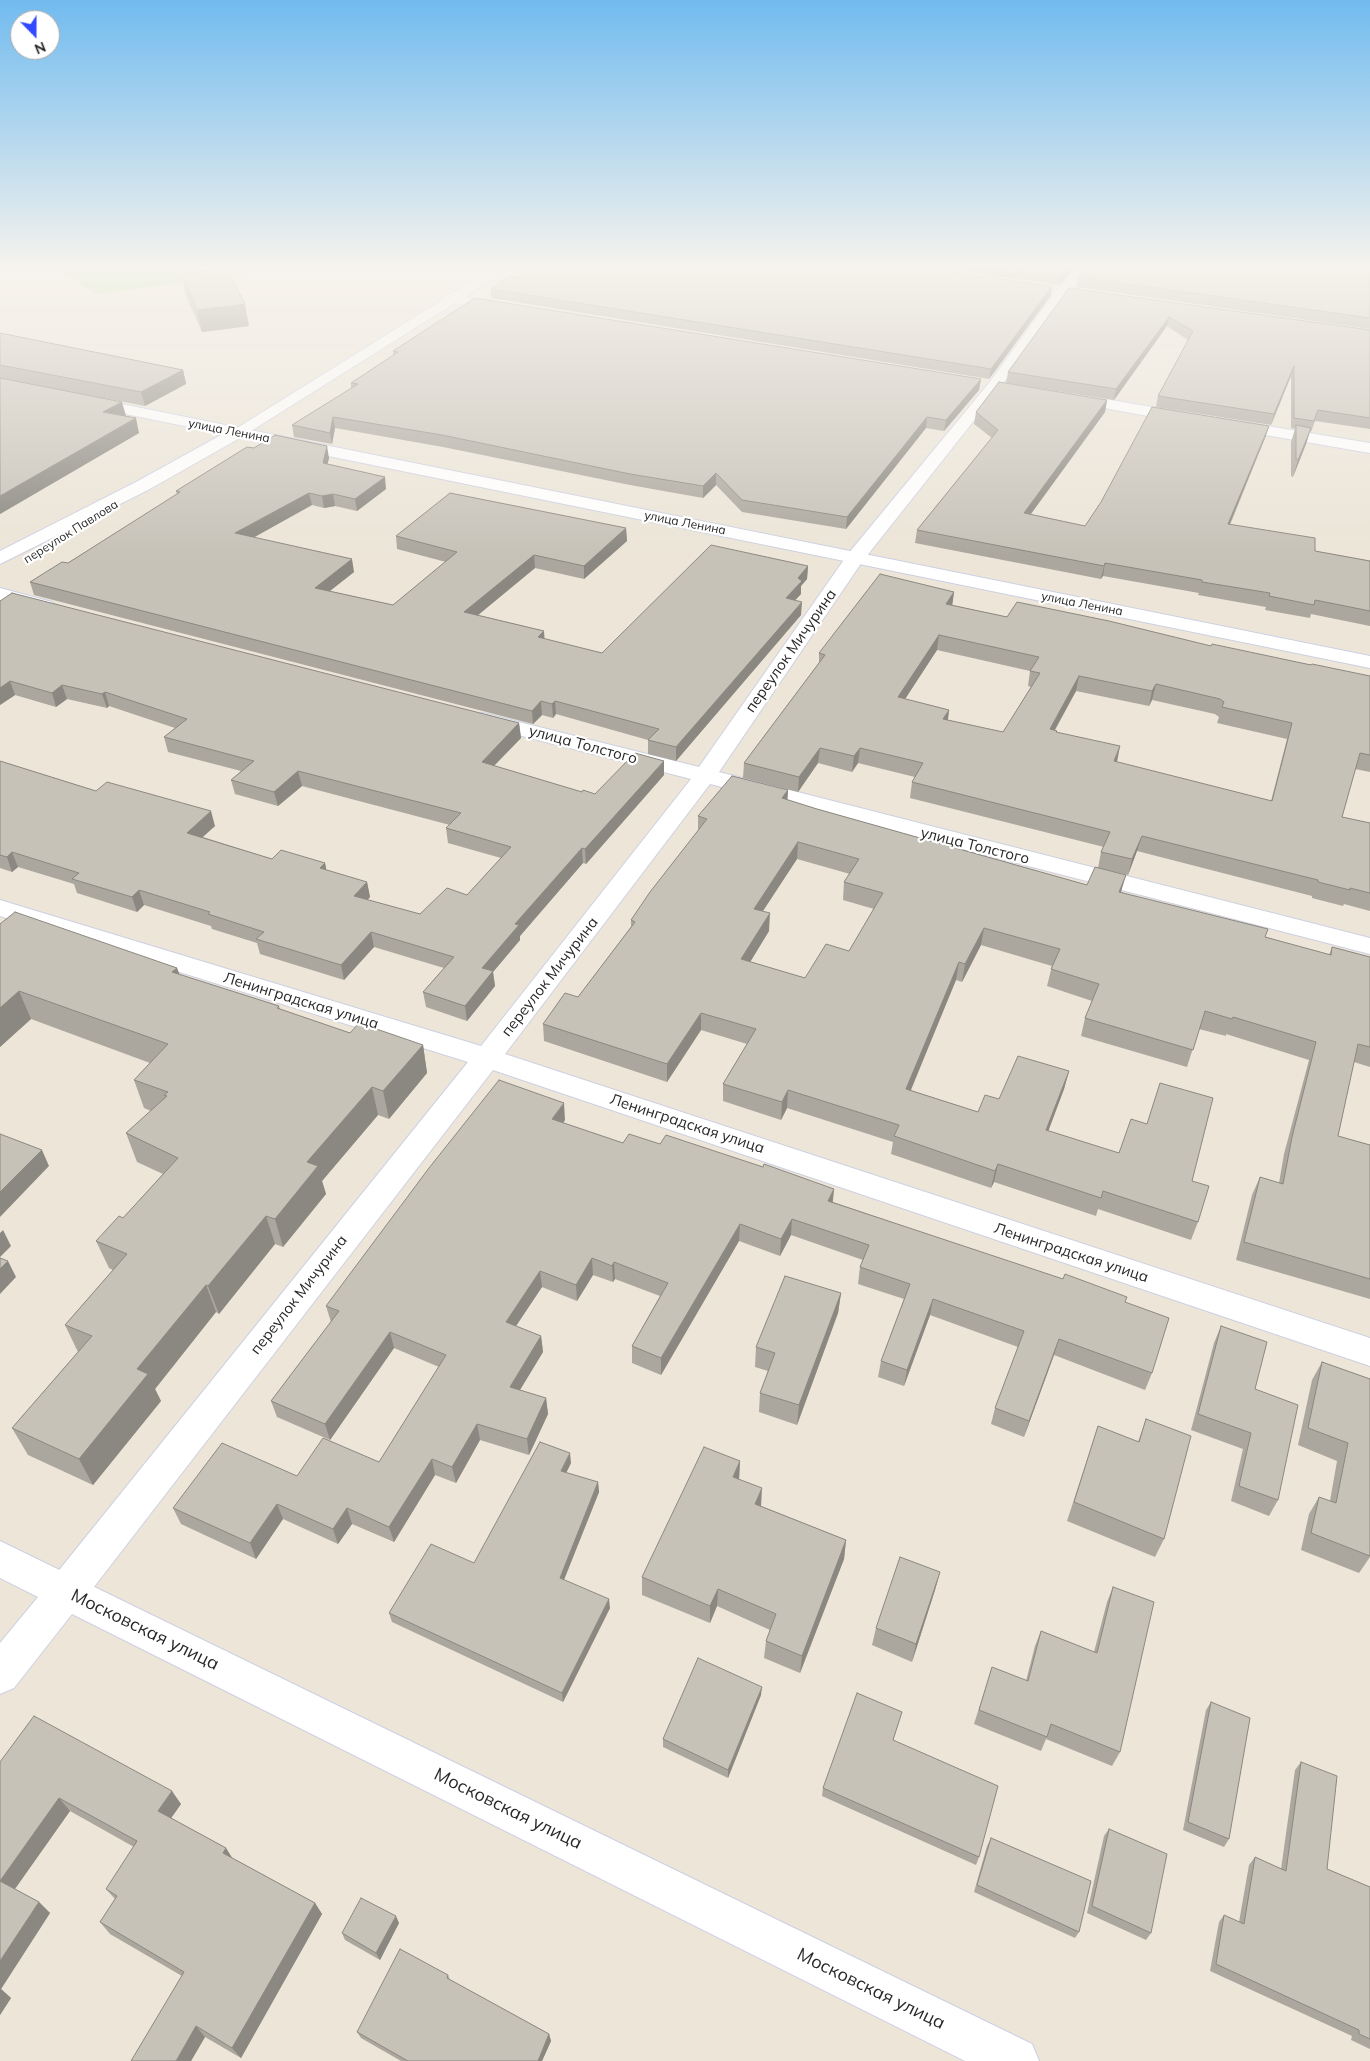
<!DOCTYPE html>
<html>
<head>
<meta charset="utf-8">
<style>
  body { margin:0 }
  #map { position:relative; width:1370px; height:2061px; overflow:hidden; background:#ece5d8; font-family:Mulish,sans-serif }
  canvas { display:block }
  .north { position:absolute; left:10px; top:10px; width:50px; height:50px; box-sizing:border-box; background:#fff; border:1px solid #a9a9a9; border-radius:50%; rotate:158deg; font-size:14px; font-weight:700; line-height:20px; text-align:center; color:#282828 }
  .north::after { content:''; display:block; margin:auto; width:18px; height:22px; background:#324aff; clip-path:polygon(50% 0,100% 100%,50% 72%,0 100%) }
</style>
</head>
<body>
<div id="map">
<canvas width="1370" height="2061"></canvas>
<div class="north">N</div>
</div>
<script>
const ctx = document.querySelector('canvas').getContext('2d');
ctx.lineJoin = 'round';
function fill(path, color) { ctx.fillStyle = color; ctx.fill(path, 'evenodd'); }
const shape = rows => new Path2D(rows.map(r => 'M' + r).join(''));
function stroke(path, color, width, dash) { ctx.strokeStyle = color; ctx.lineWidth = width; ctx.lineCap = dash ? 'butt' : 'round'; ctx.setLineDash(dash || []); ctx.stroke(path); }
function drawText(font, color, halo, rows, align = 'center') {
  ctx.font = font + ' Mulish,sans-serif'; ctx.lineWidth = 4.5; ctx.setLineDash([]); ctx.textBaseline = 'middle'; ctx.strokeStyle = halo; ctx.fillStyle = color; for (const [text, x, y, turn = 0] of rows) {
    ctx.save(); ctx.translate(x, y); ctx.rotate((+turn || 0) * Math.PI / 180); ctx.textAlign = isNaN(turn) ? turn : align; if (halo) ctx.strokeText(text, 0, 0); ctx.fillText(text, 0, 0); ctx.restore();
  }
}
fill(shape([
  [55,268,293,268,97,294]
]), '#a7e98e');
const street = shape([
  [493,268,508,268,465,297,512,305,514,308,512,311,507,312,455,303,243,436,231,436,229,433,444,299,445,295,451,294,493,268],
  [1077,268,1090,268,1069,293,999,389,862,562,719,772,1370,938,1370,954,710,784,505,1054,1370,1338,1370,1366,493,1070,80,1605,66,1610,52,1605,47,1592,52,1579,468,1062,0,916,0,900,481,1046,691,779,475,724,472,719,475,714,483,713,699,767,848,554,989,383,1059,287,1077,268],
  [1071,393,1186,413,1194,418,1186,423,1066,401,1063,398,1066,395,1071,393],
  [1231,420,1370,443,1370,453,1225,428,1223,425,1225,422,1231,420],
  [0,588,52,602,55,606,52,610,45,612,0,600,0,588]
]);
const secondary = shape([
  [87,397,1370,656,1370,668,240,438,148,490,0,564,0,551,136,482,223,434,82,405,79,402,87,397],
  [0,1541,1032,2044,1039,2061,965,2061,72,1614,14,1688,0,1694,0,1643,38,1597,0,1578,0,1541]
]);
stroke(street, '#cdd0e3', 2);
stroke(secondary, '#cdd0e3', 2);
fill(street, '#fff');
fill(secondary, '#fff');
fill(shape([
  [939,268,1075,268,1059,285],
  [1370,268,1370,329,1077,287,1078,277],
  [549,270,1051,295,989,379,491,298,491,289,517,277],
  [182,274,249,326,202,332,186,296],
  [1069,288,1370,330,1370,429,1315,421,1311,432,1310,431,1306,444,1293,477,1291,476,1291,442,1295,429,1291,428,1291,376,1271,425,1156,407,1158,396,1188,340,1167,326,1114,400,1006,383,1008,372],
  [0,333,183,370,186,384,145,406,104,398,126,416,139,433,0,514],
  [393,351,981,379,979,390,944,431,926,428,846,529,742,512,716,485,703,498,630,485,443,447,335,428,332,444,294,437,292,425,351,389,351,383,393,356],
  [1107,400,1105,412,1031,514,1085,526,1269,426,1265,438,1230,525,1315,551,1370,561,1370,626,1311,614,1310,618,1265,610,1266,607,1198,595,1199,593,1103,576,1101,579,915,543,917,530,992,438,974,424,976,412],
  [254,448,329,458,327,464,386,489,357,511,335,506,324,508,312,505,253,538,354,572,330,591,393,605,446,562,397,549,396,536,626,528,627,541,584,579,535,568,478,615,544,631,544,639,602,653,808,566,807,579,801,586,801,594,795,600,801,615,676,761,648,754,648,740,556,714,553,718,542,715,533,724,34,595,30,582,68,563,177,494,176,491],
  [954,592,952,605,1007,617,1211,646,1370,676,1370,772,1355,769,1342,817,1370,823,1370,911,1344,904,1343,906,1312,898,1312,896,1137,851,1128,875,1098,868,1101,852,1104,847,910,798,912,782,915,777,858,763,852,772,818,763,798,792,743,778,744,763,819,663,819,653],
  [937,650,1030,671,1028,686,1031,687,1003,732,948,720,949,710,905,699],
  [1076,691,1149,706,1152,700,1215,714,1219,717,1217,723,1287,739,1271,801,1116,762,1056,733,1055,730],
  [0,601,519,723,521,738,494,766,582,792,595,794,664,775,586,864,583,863,520,936,520,940,493,972,495,986,467,1021,426,1007,423,992,444,968,374,947,344,980,260,954,257,943,212,929,211,926,144,905,137,912,77,893,74,884,18,867,12,872,0,868,0,761,96,791,215,826,203,837,272,859,325,863,326,870,367,882,370,897,367,900,420,914,467,895,501,858,448,843,446,828,450,825,302,786,278,806,235,794,231,780,241,771,168,752,164,737,175,728,109,706,107,708,67,699,56,707,15,695,0,705],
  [788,790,787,800,817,809,1087,885,1121,892,1265,937,1329,955,1332,947,1370,957,1370,1067,1354,1062,1338,1136,1370,1145,1370,1299,1236,1260,1252,1195,1260,1177,1279,1183,1284,1154,1309,1060,1226,1034,1226,1036,1199,1029,1187,1067,1081,1036,1085,1018,1092,1001,1047,986,1052,966,981,945,962,982,956,980,910,1090,978,1112,999,1099,1069,1071,1064,1089,1048,1131,1192,1181,1198,1222,1191,1240,1098,1209,1096,1216,994,1182,991,1188,891,1154,893,1142,787,1108,781,1120,723,1101,723,1084,747,1044,701,1030,667,1082,544,1041,543,1024,578,997,631,927,631,920,698,831,698,816],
  [797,859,850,874,844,882,843,900,874,909,849,951,805,978,750,962,769,931,763,911],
  [0,924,177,968,180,975,279,1006,280,1009,350,1033,423,1045,427,1073,389,1119,378,1115,322,1181,326,1194,283,1247,275,1244,219,1314,216,1312,155,1389,161,1401,93,1485,28,1455,12,1428,78,1352,65,1325,113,1270,109,1268,96,1241,123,1218,163,1174,137,1162,126,1133,151,1111,144,1108,134,1080,150,1063,31,1019,0,1047],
  [565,1120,563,1123,623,1143,660,1144,763,1167,834,1189,833,1202,1125,1302,1152,1373,1145,1390,1054,1355,1024,1437,991,1424,995,1408,1018,1347,930,1315,904,1386,878,1377,881,1361,904,1299,858,1284,860,1267,863,1260,791,1235,780,1256,739,1241,661,1375,632,1363,632,1346,660,1296,615,1279,613,1282,593,1275,577,1301,542,1287,516,1326,541,1336,543,1352,520,1390,546,1398,548,1414,529,1455,480,1440,456,1483,435,1475,394,1542,352,1524,338,1544,283,1519,256,1559,181,1524,173,1508,297,1476,379,1462,439,1367,394,1348,330,1440,277,1417,271,1401,331,1322,326,1306],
  [841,1293,838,1313,797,1425,759,1412,760,1393,768,1371,755,1367,756,1347],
  [1221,1326,1255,1389,1278,1500,1269,1516,1231,1501,1243,1449,1191,1430,1214,1343],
  [1322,1362,1370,1379,1370,1557,1359,1573,1301,1550,1309,1514,1319,1497,1330,1501,1337,1461,1298,1445,1312,1380],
  [1146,1419,1164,1539,1155,1557,1067,1521,1098,1426,1138,1442],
  [740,1461,739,1479,761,1506,846,1540,844,1559,800,1673,764,1658,766,1641,770,1630,717,1606,710,1623,642,1595,642,1577],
  [571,1463,566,1473,598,1482,599,1492,564,1580,610,1608,563,1702,392,1622,389,1613,474,1563],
  [940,1572,935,1590,912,1662,872,1645,876,1628],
  [1113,1587,1120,1752,1112,1766,1046,1739,1041,1751,974,1724,992,1667,1026,1681,1035,1646,1041,1631,1094,1652,1107,1602],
  [761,1695,728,1778,663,1747,663,1739],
  [1211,1702,1229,1839,1224,1847,1183,1830,1206,1710],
  [902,1712,893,1740,979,1857,976,1865,822,1796,823,1788],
  [0,1762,181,1804,171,1818,226,1848,232,1858,315,1903,322,1914,241,2058,205,2037,191,2061,182,1976,110,1934,100,1922,115,1899,106,1889,134,1847,70,1811,15,1889,39,1902,50,1913,1,1989,11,1998,0,2015],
  [1301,1762,1327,1869,1370,1887,1370,2049,1351,2040,1352,2036,1210,1971,1219,1922,1224,1915,1239,1922,1249,1865,1255,1857,1281,1869,1295,1770],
  [1109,1829,1151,1933,1146,1940,1087,1913,1104,1836],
  [991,1838,1079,1932,1075,1938,974,1892,987,1846],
  [399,1923,380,1960,345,1940,342,1933],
  [448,1975,450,1980,549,2034,551,2041,542,2061,401,2061,361,2038,357,2032]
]), '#aba79e');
fill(shape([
  [1068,268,1075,268,1059,285,1061,276],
  [1052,286,1051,295,989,379,991,369],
  [245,304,249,326,202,332,197,310],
  [1169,317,1167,326,1114,400,1116,389],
  [1294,366,1291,376,1271,425,1274,414],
  [183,370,186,384,145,406,141,392],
  [981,379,979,390,944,431,946,420],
  [1107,400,1105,412,1022,526,1024,513],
  [122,402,126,416,103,412],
  [333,417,335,428,332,444,330,433],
  [927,417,926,428,846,529,847,517],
  [136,418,139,433,0,514,0,496],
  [1269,426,1265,438,1224,537,1228,524],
  [1311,428,1306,444,1293,477,1298,460],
  [327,446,329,458,325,475,323,463],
  [716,473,716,485,703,498,703,486],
  [385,477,386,489,357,511,355,499],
  [309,493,312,505,238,546,235,533],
  [333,494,335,506,324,508,322,496],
  [626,528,627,541,584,579,584,566],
  [534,555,535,568,466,625,464,612],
  [352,559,354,572,317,601,315,588],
  [1105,563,1103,576,1101,579,1104,566],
  [808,566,807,579,801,586,801,594,785,611,786,598,798,578],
  [954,592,952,607,946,604],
  [802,602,801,615,676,761,676,747],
  [544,631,545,645,538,637],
  [939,635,937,650,896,713,898,697],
  [1079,676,1076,691,1047,744,1050,729],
  [10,681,15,695,0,705,0,688],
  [1156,684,1152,700,1149,706,1152,691],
  [62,685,67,699,56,707,52,693],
  [105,692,109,706,107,708,102,694],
  [541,701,542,715,533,724,532,711],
  [555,701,556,714,553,718,552,704],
  [949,710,947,725,943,719],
  [519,723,521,738,484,776,482,762],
  [1120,746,1117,762,1114,761],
  [820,748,818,763,798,792,799,777],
  [860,748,858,763,852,772,854,756],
  [664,761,664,775,586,864,585,849],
  [298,771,302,786,278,806,274,792],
  [788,790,787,807,782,798],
  [211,811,215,826,191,847,187,833],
  [1142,836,1137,851,1128,875,1132,859],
  [798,842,797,859,753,926,754,909],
  [582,848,583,863,520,936,520,940,493,972,495,986,467,1021,465,1006,482,968,515,924],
  [12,852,18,867,12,872,7,857],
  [325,863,328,878,320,868],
  [1126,875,1121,892,1119,892],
  [367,882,370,897,357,911,354,896],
  [139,890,144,905,137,912,132,897],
  [770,913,769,931,741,977,741,959],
  [984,928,981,945,962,982,965,964],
  [371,932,374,947,344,980,341,965],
  [959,962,956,980,904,1107,906,1089],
  [177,968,186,996,172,972],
  [19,991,31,1019,0,1047,0,1008],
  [701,1013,701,1030,667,1082,667,1064],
  [423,1045,427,1073,389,1119,383,1091],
  [1069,1071,1064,1089,1042,1148,1046,1130],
  [372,1087,378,1115,322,1181,326,1194,283,1247,275,1219,307,1162],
  [788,1090,787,1108,781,1120,782,1102],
  [564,1103,565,1120,554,1136,552,1119],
  [42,1150,49,1166,0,1217,0,1192],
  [998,1164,994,1182,991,1188,995,1171],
  [834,1189,832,1205,828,1201],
  [266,1216,275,1244,219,1314,208,1286],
  [792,1219,791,1235,780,1256,781,1239],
  [740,1224,739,1241,661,1375,661,1358],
  [3,1230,11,1246,0,1257,0,1233],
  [592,1258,593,1275,577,1301,576,1285],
  [8,1261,16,1277,0,1294,0,1269],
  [614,1262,615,1279,613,1282,612,1266],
  [540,1271,542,1287,508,1338,506,1322],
  [206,1285,216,1312,155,1389,161,1401,93,1485,79,1459,137,1369],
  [841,1293,838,1313,797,1425,799,1405],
  [933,1299,930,1315,904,1386,907,1370],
  [390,1332,394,1348,330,1440,325,1424],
  [541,1336,543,1352,512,1403,510,1387],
  [1059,1339,1054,1355,1024,1437,1029,1421],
  [546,1398,548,1414,529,1455,527,1439],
  [477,1424,480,1440,456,1483,452,1467],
  [570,1453,571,1463,562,1481,561,1471],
  [432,1459,435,1475,394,1542,389,1527],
  [740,1461,739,1480,733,1477],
  [598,1482,599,1492,561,1587,560,1578],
  [762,1488,761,1507,755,1504],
  [277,1504,283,1519,256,1559,250,1543],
  [347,1508,352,1524,338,1544,333,1529],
  [846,1540,844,1559,800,1673,802,1656],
  [940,1572,935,1590,912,1662,916,1644],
  [718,1589,717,1606,710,1623,710,1606],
  [609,1599,610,1608,563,1702,562,1693],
  [762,1687,761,1695,728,1778,728,1770],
  [172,1791,181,1804,167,1824,158,1811],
  [59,1798,70,1811,12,1893,0,1881],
  [226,1848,234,1861,223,1853],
  [39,1902,50,1913,1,1989,11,1998,0,2015,0,1961],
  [315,1903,322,1914,241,2058,232,2048],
  [396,1916,399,1923,380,1960,376,1953],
  [196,2026,205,2037,191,2061,176,2061],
  [549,2034,551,2041,542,2061,538,2061]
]), '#8b8881');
const building = shape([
  [532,268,549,270,551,268,924,268,1052,286,991,369,491,289,510,276,517,277,532,268],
  [1006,268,1068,268,1061,276,1006,268],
  [1086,268,1370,268,1370,318,1078,277,1086,268],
  [227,269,245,304,197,310,182,274,227,269],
  [1069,288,1370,330,1370,418,1318,410,1314,421,1294,418,1294,366,1274,414,1158,396,1193,331,1169,317,1116,389,1008,372,1069,288],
  [475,298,981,379,946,420,927,417,847,517,742,500,716,473,703,486,630,474,442,435,333,417,330,433,292,425,358,384,351,383,398,352,393,351,475,298],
  [0,333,183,370,141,392,0,365,0,333],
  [0,378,122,402,103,412,136,418,0,496,0,378],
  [999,382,1107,400,1024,513,1085,526,1101,502,1152,407,1269,426,1228,524,1315,538,1315,551,1370,561,1370,611,1315,600,1314,605,1269,596,1270,593,1202,582,1202,580,1105,563,1104,566,917,530,998,430,976,412,999,382],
  [1296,425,1311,428,1298,460,1296,459,1296,425],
  [275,435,327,446,323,463,385,477,355,499,333,494,322,496,309,493,235,533,352,559,315,588,393,605,457,552,396,536,450,493,626,528,584,566,534,555,464,612,544,631,538,637,602,653,711,545,808,566,798,578,802,581,786,598,802,602,676,747,648,740,659,729,555,701,552,704,541,701,532,711,30,582,62,562,68,563,180,492,176,491,247,447,254,448,275,435],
  [880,574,954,592,946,604,1007,617,1017,602,1109,621,1211,646,1212,644,1311,665,1312,664,1370,676,1370,755,1360,753,1342,817,1370,823,1370,893,1350,888,1350,890,1318,882,1318,880,1142,836,1132,859,1101,852,1110,832,912,782,923,763,860,748,854,756,820,748,799,777,744,763,825,655,819,653,880,574],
  [939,635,1039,657,1030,671,1040,673,1003,732,943,719,949,710,898,697,939,635],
  [1079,676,1152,691,1156,684,1220,699,1224,702,1222,707,1292,723,1272,801,1114,761,1120,746,1056,732,1057,731,1050,729,1079,676],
  [12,593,519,723,482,762,582,792,583,790,595,794,635,753,664,761,585,849,582,848,515,924,519,925,482,968,493,971,465,1006,423,992,454,957,371,932,341,965,256,939,264,932,208,914,210,912,139,890,132,897,72,879,79,873,12,852,7,857,0,855,0,761,96,791,107,782,211,811,187,833,272,859,281,850,325,863,320,868,367,882,354,896,420,914,447,888,467,895,511,847,446,828,461,813,298,771,274,792,231,780,254,761,164,737,187,719,105,692,102,694,62,685,52,693,10,681,0,688,0,601,12,593],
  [732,776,788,790,782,798,817,809,1087,885,1095,867,1126,875,1119,892,1268,929,1265,937,1331,955,1332,947,1370,957,1370,1047,1358,1044,1338,1136,1370,1145,1370,1279,1244,1242,1260,1177,1283,1184,1292,1137,1316,1042,1233,1017,1232,1019,1205,1011,1193,1050,1085,1018,1099,984,1051,969,1060,949,984,928,965,964,959,962,906,1089,978,1112,985,1095,999,1099,1018,1056,1069,1071,1046,1130,1119,1153,1131,1119,1147,1124,1160,1083,1213,1098,1192,1181,1209,1186,1198,1222,1103,1191,1101,1198,998,1164,995,1171,894,1136,899,1125,788,1090,782,1102,723,1084,756,1029,701,1013,667,1064,543,1024,565,993,578,997,635,922,631,920,650,892,707,819,698,816,732,776],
  [798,842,859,859,844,882,883,893,849,951,826,944,805,978,741,959,770,913,754,909,798,842],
  [15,912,177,968,172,972,279,1006,277,1008,350,1033,359,1023,423,1045,383,1091,372,1087,307,1162,318,1166,275,1219,266,1216,208,1286,206,1285,137,1369,148,1374,79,1459,12,1428,92,1336,65,1325,127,1254,96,1241,119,1216,123,1218,178,1158,126,1133,167,1096,164,1095,168,1092,134,1080,168,1044,19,991,0,1008,0,924,15,912],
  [499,1080,564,1103,552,1119,623,1143,629,1134,660,1144,666,1135,763,1167,764,1164,834,1189,828,1201,1063,1279,1065,1274,1127,1297,1125,1302,1169,1318,1152,1373,1059,1339,1029,1421,995,1408,1024,1331,933,1299,907,1370,881,1361,910,1284,860,1267,869,1245,792,1219,781,1239,740,1224,661,1358,632,1346,668,1283,614,1262,612,1266,592,1258,576,1285,540,1271,506,1322,541,1336,510,1387,546,1398,527,1439,477,1424,452,1467,432,1459,389,1527,347,1508,333,1529,277,1504,250,1543,173,1508,222,1443,297,1476,323,1438,379,1462,446,1355,390,1332,325,1424,271,1401,339,1311,326,1306,429,1168,499,1080],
  [0,1134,42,1150,0,1192,0,1134],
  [0,1258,8,1261,0,1269,0,1258],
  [785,1276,841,1293,799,1405,760,1393,775,1353,756,1347,785,1276],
  [1221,1326,1267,1342,1255,1389,1298,1405,1278,1500,1239,1486,1251,1433,1198,1414,1221,1326],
  [1322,1362,1370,1379,1370,1556,1311,1533,1319,1497,1336,1503,1348,1443,1308,1428,1322,1362],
  [1146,1419,1191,1436,1164,1539,1074,1502,1098,1426,1139,1442,1146,1419],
  [540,1442,570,1453,561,1471,598,1482,560,1578,609,1599,562,1693,389,1613,431,1544,474,1563,540,1442],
  [704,1447,740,1461,733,1477,762,1488,755,1504,846,1540,802,1656,766,1641,776,1614,718,1589,710,1606,642,1577,704,1447],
  [900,1557,940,1572,916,1644,876,1628,900,1557],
  [1113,1587,1154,1602,1120,1752,1051,1724,1047,1737,979,1710,992,1667,1028,1681,1041,1631,1097,1653,1113,1587],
  [698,1658,762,1687,728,1770,663,1739,698,1658],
  [857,1693,902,1712,893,1740,998,1786,979,1857,823,1788,857,1693],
  [1211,1702,1250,1718,1229,1839,1188,1822,1211,1702],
  [34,1716,172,1791,158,1811,226,1848,223,1853,315,1903,232,2048,196,2026,176,2061,131,2061,184,1972,100,1922,117,1896,106,1889,137,1841,59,1798,0,1881,39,1902,0,1961,0,1762,34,1716],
  [1301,1762,1337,1776,1327,1869,1370,1887,1370,2039,1359,2034,1359,2030,1216,1964,1224,1915,1244,1924,1255,1857,1286,1871,1301,1762],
  [1109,1829,1167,1854,1151,1933,1092,1906,1109,1829],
  [991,1838,1091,1881,1079,1932,977,1885,991,1838],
  [361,1898,396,1916,376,1953,342,1933,361,1898],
  [400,1949,448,1975,447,1978,549,2034,538,2061,539,2061,408,2061,357,2032,400,1949]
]);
fill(building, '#c7c2b8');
stroke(building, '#8b8881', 1);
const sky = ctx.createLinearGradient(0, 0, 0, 556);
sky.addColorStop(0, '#71bbef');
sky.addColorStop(0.48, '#f6f3ed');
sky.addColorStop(1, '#f6f3ed00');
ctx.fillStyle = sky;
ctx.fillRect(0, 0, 1370, 556);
drawText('12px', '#282828', '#fff', [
  ["улица Ленина",229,431,11],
  ["улица Ленина",685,523,11],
  ["переулок Павлова",71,532,-32],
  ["улица Ленина",1082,604,11]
]);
drawText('15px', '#282828', '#fff', [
  ["переулок Мичурина",791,651,-55],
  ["улица Толстого",583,745,15],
  ["улица Толстого",975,846,14],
  ["переулок Мичурина",550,977,-52],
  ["Ленинградская улица",301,1001,17],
  ["Ленинградская улица",687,1124,18],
  ["Ленинградская улица",1071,1253,18],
  ["переулок Мичурина",299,1295,-52]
]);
drawText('18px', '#282828', '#fff', [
  ["Московская улица",145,1630,26],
  ["Московская улица",508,1809,26],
  ["Московская улица",871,1989,26]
]);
</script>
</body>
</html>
